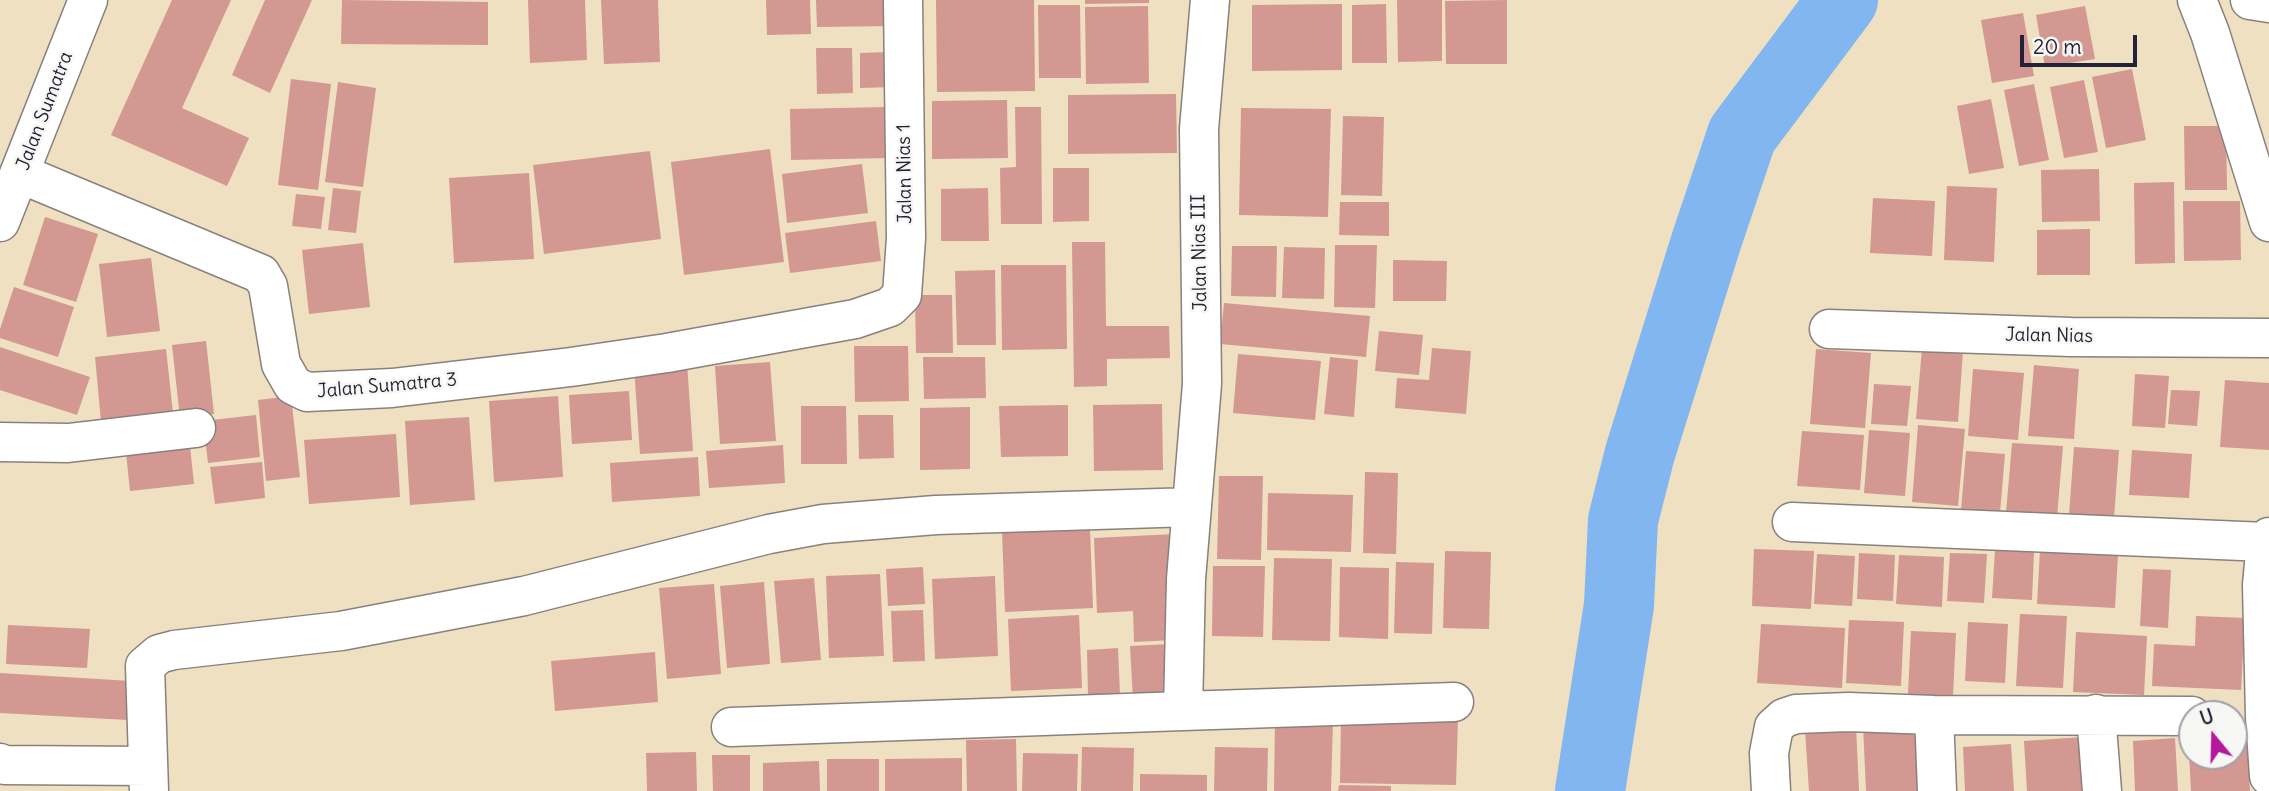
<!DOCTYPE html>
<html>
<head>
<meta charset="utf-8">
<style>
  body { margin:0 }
  #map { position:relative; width:2269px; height:791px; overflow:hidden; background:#eee0c0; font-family:Delius,sans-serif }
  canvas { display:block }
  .north { position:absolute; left:2178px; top:700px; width:70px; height:70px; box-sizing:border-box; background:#f6f6f2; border:2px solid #a1a1a9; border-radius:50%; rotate:341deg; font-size:19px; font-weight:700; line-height:28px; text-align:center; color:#22223b }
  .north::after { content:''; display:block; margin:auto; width:24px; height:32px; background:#b5179e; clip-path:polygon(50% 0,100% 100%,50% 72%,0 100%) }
  .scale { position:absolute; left:2020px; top:35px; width:117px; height:32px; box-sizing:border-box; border:4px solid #22223b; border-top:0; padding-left:9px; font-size:21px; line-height:24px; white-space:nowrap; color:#22223b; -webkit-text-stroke:5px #f6f6f2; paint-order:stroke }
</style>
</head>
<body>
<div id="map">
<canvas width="2269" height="791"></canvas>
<div class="north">U</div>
<div class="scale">20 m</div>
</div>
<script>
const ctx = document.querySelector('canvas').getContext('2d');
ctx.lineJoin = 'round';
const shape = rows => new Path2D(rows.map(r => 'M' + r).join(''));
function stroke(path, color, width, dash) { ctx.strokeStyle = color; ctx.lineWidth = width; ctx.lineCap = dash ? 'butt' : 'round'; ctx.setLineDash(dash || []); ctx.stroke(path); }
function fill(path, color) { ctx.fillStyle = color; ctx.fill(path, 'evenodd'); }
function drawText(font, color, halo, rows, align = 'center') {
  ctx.font = font + ' Delius,sans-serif'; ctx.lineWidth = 5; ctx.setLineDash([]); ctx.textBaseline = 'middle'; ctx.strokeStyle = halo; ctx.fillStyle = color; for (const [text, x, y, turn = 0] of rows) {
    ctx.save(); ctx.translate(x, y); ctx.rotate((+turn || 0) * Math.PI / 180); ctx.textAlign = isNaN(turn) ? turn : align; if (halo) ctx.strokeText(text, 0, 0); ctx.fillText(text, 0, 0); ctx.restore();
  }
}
stroke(shape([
  [1590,791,1619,605,1623,520,1640,453,1706,242,1742,135,1843,0]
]), '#82b6f0', 70);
fill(shape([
  [172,0,231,0,182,108,249,138,227,186,111,135],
  [265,0,312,0,270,93,232,75],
  [342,0,488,2,488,45,341,44],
  [528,0,585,0,587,60,530,63],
  [601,0,658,0,660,62,604,64],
  [766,0,810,0,811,34,767,35],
  [816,0,893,0,894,26,817,27],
  [936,0,1034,0,1035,91,937,92],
  [1085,0,1149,0,1149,3,1085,4],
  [1397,0,1442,0,1442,61,1398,62],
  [1507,0,1507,64,1446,64,1445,1],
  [1342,4,1342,70,1252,71,1252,5],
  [1386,4,1387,63,1352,63,1352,5],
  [1038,5,1080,5,1081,78,1039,78],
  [1148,6,1149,83,1086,84,1085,7],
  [2085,6,2095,59,2045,67,2036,15],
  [2023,13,2034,76,1992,83,1981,20],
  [816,48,852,48,853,93,817,94],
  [892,52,893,87,860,88,860,53],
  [2132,69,2146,140,2106,148,2092,77],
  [291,79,331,84,318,190,278,185],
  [2084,80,2098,152,2064,158,2050,87],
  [338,82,376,88,363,187,325,182],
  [2034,84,2049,160,2019,166,2004,90],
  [1176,94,1177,153,1068,154,1068,95],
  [1991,99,2004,168,1969,174,1957,106],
  [1007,100,1008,158,932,159,932,101],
  [888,107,889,158,791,160,790,109],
  [1015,107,1041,107,1042,224,1001,224,1000,168,1016,167],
  [1241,108,1331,109,1328,217,1239,215],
  [1343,116,1384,117,1382,196,1341,195],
  [2184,126,2226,126,2227,190,2185,190],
  [770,149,784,262,684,275,671,162],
  [650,151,661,239,544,254,533,165],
  [862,164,868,213,787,223,782,174],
  [1053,168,1089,168,1089,221,1053,222],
  [2099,169,2100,221,2042,222,2041,170],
  [529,173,534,259,454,263,449,178],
  [2174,182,2175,263,2135,264,2134,183],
  [1947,186,1997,188,1994,262,1944,260],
  [333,188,361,191,356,233,328,230],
  [988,188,989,241,941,241,941,189],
  [296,194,325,197,321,229,292,226],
  [1873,198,1935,201,1932,256,1870,253],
  [2183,201,2240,201,2241,260,2184,261],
  [1340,202,1389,202,1389,236,1339,235],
  [45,217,98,234,76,302,23,285],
  [876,221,881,261,790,273,785,233],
  [2090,229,2090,275,2037,275,2037,230],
  [1072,242,1105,242,1106,326,1169,326,1170,358,1107,359,1107,386,1074,387],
  [363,243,370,307,309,314,302,250],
  [1335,245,1377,245,1375,308,1334,307],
  [1232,246,1277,246,1276,297,1231,296],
  [1284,247,1325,248,1324,299,1282,298],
  [151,258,160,331,107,337,99,264],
  [1393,260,1447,261,1446,301,1393,301],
  [1001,265,1066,265,1067,349,1002,350],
  [995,270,996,345,957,345,955,271],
  [14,287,74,307,58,357,0,338,0,329],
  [915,295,952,295,953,353,916,353],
  [1224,303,1370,316,1366,357,1220,344],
  [1379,331,1423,335,1419,375,1375,371],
  [206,341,214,414,180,418,172,345],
  [854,346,908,346,909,401,855,402],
  [0,347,90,377,77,415,0,390],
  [1432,348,1471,351,1466,414,1395,408,1397,378,1429,380],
  [1922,348,1963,351,1958,422,1916,419],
  [166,349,173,413,101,421,95,357],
  [1816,349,1871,353,1865,428,1810,424],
  [1238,354,1321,361,1315,420,1233,413],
  [923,357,985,357,986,398,924,399],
  [1330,357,1358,360,1354,417,1324,414],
  [687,362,693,451,640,454,634,366],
  [770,362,776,441,720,444,715,366],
  [2034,365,2079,369,2074,439,2028,436],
  [1973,369,2024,373,2018,440,1968,436],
  [2135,374,2169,376,2165,428,2132,426],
  [2225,380,2269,383,2269,450,2220,447],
  [1874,384,1911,386,1907,426,1871,424],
  [2171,390,2200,391,2197,426,2168,424],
  [629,391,632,440,572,444,569,395],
  [291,396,300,477,266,481,258,400],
  [558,396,563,477,494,482,489,401],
  [1162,404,1163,470,1094,471,1093,405],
  [1068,405,1068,456,1001,457,999,406],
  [801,406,846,406,847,464,801,464],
  [970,407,970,469,920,470,920,408],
  [256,415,260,457,208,463,203,421],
  [858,415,893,415,894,458,859,459],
  [469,417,475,500,410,505,405,421],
  [1918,425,1965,429,1958,506,1912,502],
  [1869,430,1910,433,1905,496,1864,493],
  [1802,431,1864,435,1860,490,1797,486],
  [396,434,400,497,309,504,304,440],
  [189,436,194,484,130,491,125,443],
  [2012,443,2063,446,2057,517,2006,513],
  [783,445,785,483,709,488,706,451],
  [2074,447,2119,450,2114,518,2069,515],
  [2132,450,2192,454,2189,498,2129,495],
  [1966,451,2005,454,2000,513,1961,510],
  [698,457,700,496,612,502,610,463],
  [262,462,265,498,215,504,210,467],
  [1365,472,1398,473,1396,554,1363,553],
  [1219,476,1263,476,1261,560,1217,559],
  [1268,493,1353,495,1351,552,1267,550],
  [1090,528,1093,608,1005,612,1002,532],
  [1175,534,1173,640,1134,642,1133,611,1097,613,1094,538],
  [1754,549,1814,551,1811,609,1752,606],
  [1995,550,2034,552,2032,600,1992,598],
  [2040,550,2118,554,2115,608,2037,604],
  [1445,551,1491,552,1489,629,1443,628],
  [1859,553,1895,555,1893,601,1857,599],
  [1950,553,1987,554,1984,603,1947,601],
  [1817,554,1855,556,1852,606,1814,604],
  [1899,555,1944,557,1942,607,1896,604],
  [1274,558,1332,559,1330,641,1272,640],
  [1396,562,1434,563,1432,634,1394,633],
  [1213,566,1265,566,1263,637,1212,636],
  [923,567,925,604,888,606,886,569],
  [1340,567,1389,568,1388,639,1339,637],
  [2143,569,2171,570,2168,628,2140,626],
  [880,574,884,656,829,658,826,576],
  [995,576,998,656,935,659,932,579],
  [814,578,821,660,781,663,774,581],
  [764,582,770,664,727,668,720,586],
  [714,584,721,674,667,679,659,588],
  [923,610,925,661,893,662,891,611],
  [2020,614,2067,616,2063,688,2016,686],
  [1079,615,1082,688,1011,691,1008,619],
  [2196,616,2245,618,2241,690,2152,686,2154,644,2195,646],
  [1849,620,1904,622,1901,686,1846,683],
  [1968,622,2008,624,2005,683,1965,681],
  [1761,624,1845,628,1842,688,1757,683],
  [8,625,90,629,87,668,6,664],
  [1911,631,1956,633,1953,696,1908,694],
  [2076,632,2147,636,2144,695,2073,692],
  [1171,644,1173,698,1133,700,1130,646],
  [1118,648,1120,695,1088,696,1087,650],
  [655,652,658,702,555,711,551,661],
  [0,673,131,681,128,720,0,713],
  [1341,717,1458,719,1456,785,1340,783],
  [1275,720,1333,721,1331,791,1274,791],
  [1914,722,1918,791,1866,791,1863,725],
  [1856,726,1859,791,1809,791,1805,730],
  [2247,732,2250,791,2191,791,2188,736,2192,735,2192,756,2234,756,2234,733],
  [2083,737,2086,791,2027,791,2024,741],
  [2175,738,2178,791,2135,791,2133,741],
  [1016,739,1017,791,967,791,966,740],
  [2011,744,2014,791,1965,791,1963,747],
  [1082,747,1134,748,1133,791,1081,791],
  [1215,747,1268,748,1267,791,1214,791],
  [696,752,697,791,647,791,646,753],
  [1023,753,1078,754,1077,791,1022,791],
  [712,755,750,755,750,791,713,791],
  [962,758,962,791,885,791,885,759],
  [827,759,879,759,879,791,827,791],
  [819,761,820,791,763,791,763,763],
  [1140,774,1207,775,1207,791,1140,791],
  [1339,785,1391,786,1391,791,1338,791]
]), '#d39891');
const minor = shape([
  [2197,0,2210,33,2269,222],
  [2250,0,2269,3],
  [21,174,261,274,268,286,281,364,293,385,307,392,392,388,571,367,667,353,855,319,890,307,902,295,906,238,903,0],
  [1829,329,2071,337,2269,338],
  [0,442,68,443,196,428],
  [1792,522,2266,542],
  [2269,537,2266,542,2262,585,2265,717,2269,776],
  [1183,711,1454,702],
  [2096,714,2102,791],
  [1934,715,1937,791],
  [731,727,1183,711,1186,579,1202,384,1199,129,1210,0],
  [0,763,4,765,148,766],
  [149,791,145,666,159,654,174,650,341,631,524,596,769,534,823,524,936,515,1192,507],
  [1771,791,1769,753,1774,727,1784,718,1796,714,1848,712,1934,715,2192,716]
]);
const major = shape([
  [0,222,88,0]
]);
stroke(minor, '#88817e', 41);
stroke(major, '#88817e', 41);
stroke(minor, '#fff', 38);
stroke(major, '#fff', 38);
drawText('19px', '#22223b', '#f6f6f2', [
  ["Jalan Sumatra",45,111,-69],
  ["Jalan Nias 1",905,174,-91],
  ["Jalan Nias III",1200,253,-91],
  ["Jalan Nias",2049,336,1],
  ["Jalan Sumatra 3",387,386,-5]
]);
</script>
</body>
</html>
